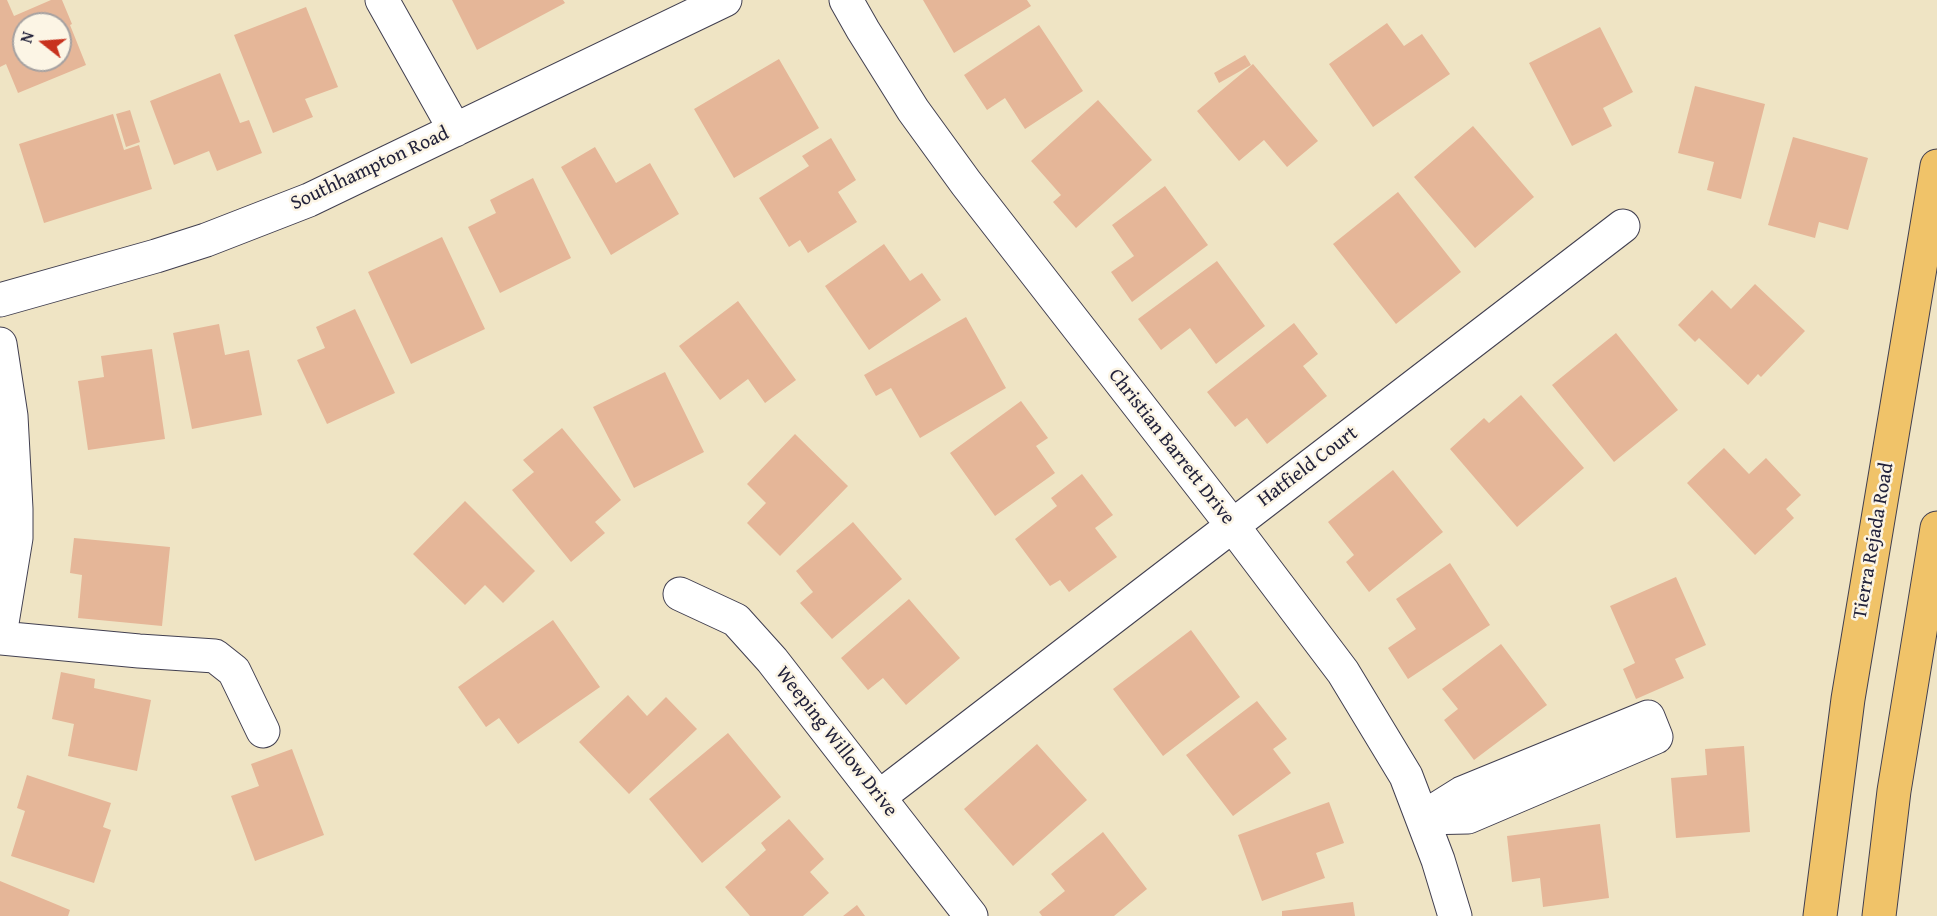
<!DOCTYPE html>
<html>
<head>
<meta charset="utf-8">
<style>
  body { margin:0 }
  #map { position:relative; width:1937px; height:916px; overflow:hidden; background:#efe4c4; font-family:"Gentium Book Plus",serif }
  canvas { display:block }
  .north { position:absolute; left:12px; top:12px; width:60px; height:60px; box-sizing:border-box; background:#fcf5e5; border:2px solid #a5a1a1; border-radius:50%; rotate:287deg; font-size:16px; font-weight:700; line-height:24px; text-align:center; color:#22223b }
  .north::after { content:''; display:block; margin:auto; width:21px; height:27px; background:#c8321e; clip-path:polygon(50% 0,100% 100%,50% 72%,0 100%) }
</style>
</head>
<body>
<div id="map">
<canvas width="1937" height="916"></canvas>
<div class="north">N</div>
</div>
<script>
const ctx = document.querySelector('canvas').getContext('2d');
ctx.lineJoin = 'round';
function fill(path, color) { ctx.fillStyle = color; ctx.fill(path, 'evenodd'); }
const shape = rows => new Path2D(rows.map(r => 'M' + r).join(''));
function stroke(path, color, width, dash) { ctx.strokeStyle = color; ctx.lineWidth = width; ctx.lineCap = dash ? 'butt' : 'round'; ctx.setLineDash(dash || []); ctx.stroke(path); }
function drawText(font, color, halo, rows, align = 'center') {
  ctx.font = font + ' "Gentium Book Plus",serif'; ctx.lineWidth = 5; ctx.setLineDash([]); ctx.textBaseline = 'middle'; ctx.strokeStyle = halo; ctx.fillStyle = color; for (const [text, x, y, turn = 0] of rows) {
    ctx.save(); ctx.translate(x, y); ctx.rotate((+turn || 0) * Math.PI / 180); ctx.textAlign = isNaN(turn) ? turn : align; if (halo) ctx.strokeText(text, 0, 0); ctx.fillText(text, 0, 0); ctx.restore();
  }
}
fill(shape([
  [0,0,7,0,14,16,51,0,62,0,72,24,70,25,86,65,18,93,6,64,0,67],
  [24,24,60,24,60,60,24,60],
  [452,0,563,0,565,3,477,50],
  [923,0,1027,0,1031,6,954,53],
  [306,7,338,87,305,99,313,117,273,133,234,35],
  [1387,23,1404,46,1422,34,1450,74,1373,127,1329,64],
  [1039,25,1083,91,1025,129,1005,98,987,110,964,75],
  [1600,27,1633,92,1603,108,1612,126,1572,146,1529,63],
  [1245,55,1251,65,1219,83,1214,73],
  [779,59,819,128,734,178,694,109],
  [1253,64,1318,141,1287,167,1264,140,1239,161,1197,111],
  [220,73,240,123,249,120,262,153,217,171,209,151,174,165,150,101],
  [1695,86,1765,104,1741,199,1707,190,1714,162,1678,153],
  [1098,100,1152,160,1076,228,1053,202,1061,195,1031,161],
  [130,110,140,142,126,147,116,114],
  [113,114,124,150,139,145,152,189,44,223,19,144],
  [1473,126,1534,197,1475,248,1414,177],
  [1793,137,1868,158,1848,230,1819,222,1815,238,1768,225],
  [831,138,856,180,838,192,857,222,808,253,800,240,789,247,759,198,809,166,802,156],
  [595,147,616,183,650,163,679,214,611,255,561,167],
  [533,178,571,258,500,293,468,227,496,213,490,200],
  [1165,186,1208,245,1132,302,1111,272,1134,256,1112,225],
  [1398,192,1461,272,1396,324,1333,244],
  [442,237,485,329,411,364,368,272],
  [884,244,910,281,922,273,941,300,869,350,825,286],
  [1217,261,1265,326,1216,364,1190,328,1161,350,1138,319],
  [1755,284,1805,331,1761,377,1758,374,1748,385,1699,338,1695,342,1678,325,1712,290,1731,309],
  [738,301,796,380,765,403,748,379,720,400,679,346],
  [355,309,395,393,327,424,297,360,325,348,316,327],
  [966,317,1006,388,920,438,891,388,876,396,864,375],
  [1294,323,1318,354,1303,366,1327,396,1267,444,1247,418,1235,427,1207,392],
  [219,324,225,355,249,350,262,415,192,429,173,333],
  [1616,333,1678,410,1614,462,1552,385],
  [152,349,165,439,88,450,78,381,104,377,101,356],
  [665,372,704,452,634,488,593,407],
  [1521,395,1584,468,1517,527,1450,449,1484,418,1489,423],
  [1021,401,1048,438,1036,446,1055,473,995,516,950,453],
  [562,428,621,500,595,522,605,533,571,562,512,490,534,472,523,460],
  [795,434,848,486,780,556,747,523,766,503,747,484],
  [1724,448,1749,474,1766,458,1801,495,1786,509,1794,518,1755,555,1687,483],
  [1393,470,1443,532,1369,592,1346,562,1354,555,1328,522],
  [1082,474,1113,515,1095,528,1117,557,1069,592,1060,580,1050,586,1015,539,1057,506,1051,498],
  [465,501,535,571,503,603,485,585,465,605,413,554],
  [853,522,902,579,832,639,800,603,813,592,796,571],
  [74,538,170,547,162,626,78,618,82,575,70,573],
  [1450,563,1490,625,1408,679,1388,648,1416,629,1396,599],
  [1676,577,1706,645,1675,659,1684,678,1636,699,1623,669,1635,663,1610,606],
  [909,599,960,658,906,705,883,678,868,690,841,658],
  [553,620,600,687,518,744,499,718,486,727,458,687],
  [1191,630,1240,697,1163,756,1113,689],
  [1501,644,1547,705,1474,760,1444,720,1458,709,1442,689],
  [61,672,95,679,94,688,151,700,137,771,68,756,74,724,52,719],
  [628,695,647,716,666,697,697,729,629,794,579,742],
  [1257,701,1287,739,1273,749,1291,773,1233,816,1186,755],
  [728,733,781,797,702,863,649,799],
  [1037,744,1087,800,1013,866,964,809],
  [1744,746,1750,832,1676,838,1671,778,1707,775,1705,749],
  [292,749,324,835,255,861,231,796,259,786,251,764],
  [27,775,111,803,103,827,111,830,94,883,11,856,25,811,17,808],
  [1329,802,1344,843,1316,853,1325,878,1262,901,1238,835],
  [789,819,824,859,810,872,829,893,803,916,750,916,725,887,766,850,761,843],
  [1600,824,1609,898,1543,907,1540,878,1512,882,1507,836],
  [1103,832,1147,889,1114,916,1042,916,1039,912,1065,891,1051,874],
  [0,881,70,910,68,916,0,916],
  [1353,902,1355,916,1282,916,1282,911],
  [857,905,865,916,843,916]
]), '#e5b698');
const minor = shape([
  [382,0,455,130],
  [846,0,863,30,913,110,966,183,1232,525,1343,672,1406,776,1438,860,1455,916],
  [0,300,156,256,206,240,309,200,725,0],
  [0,344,11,416,16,509,16,538,0,635],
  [680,594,736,620,772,660,971,916],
  [0,638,139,651,215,656,234,671,263,731],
  [1648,717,1656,737,1468,817,1422,818,1462,793,1648,717],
  [879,797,1623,226]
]);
const major = shape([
  [1820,916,1848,699,1937,166],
  [1879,916,1894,791,1937,528]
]);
stroke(minor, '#413f50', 35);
stroke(major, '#413f50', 35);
stroke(minor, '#fff', 33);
stroke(major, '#f0c369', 33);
drawText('20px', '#22223b', '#fcf5e5', [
  ["Southhampton Road",370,169,-25],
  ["Christian Barrett Drive",1171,447,52],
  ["Hatfield Court",1308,467,-37],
  ["Tierra Rejada Road",1874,541,-80],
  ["Weeping Willow Drive",836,742,52]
]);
</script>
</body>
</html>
